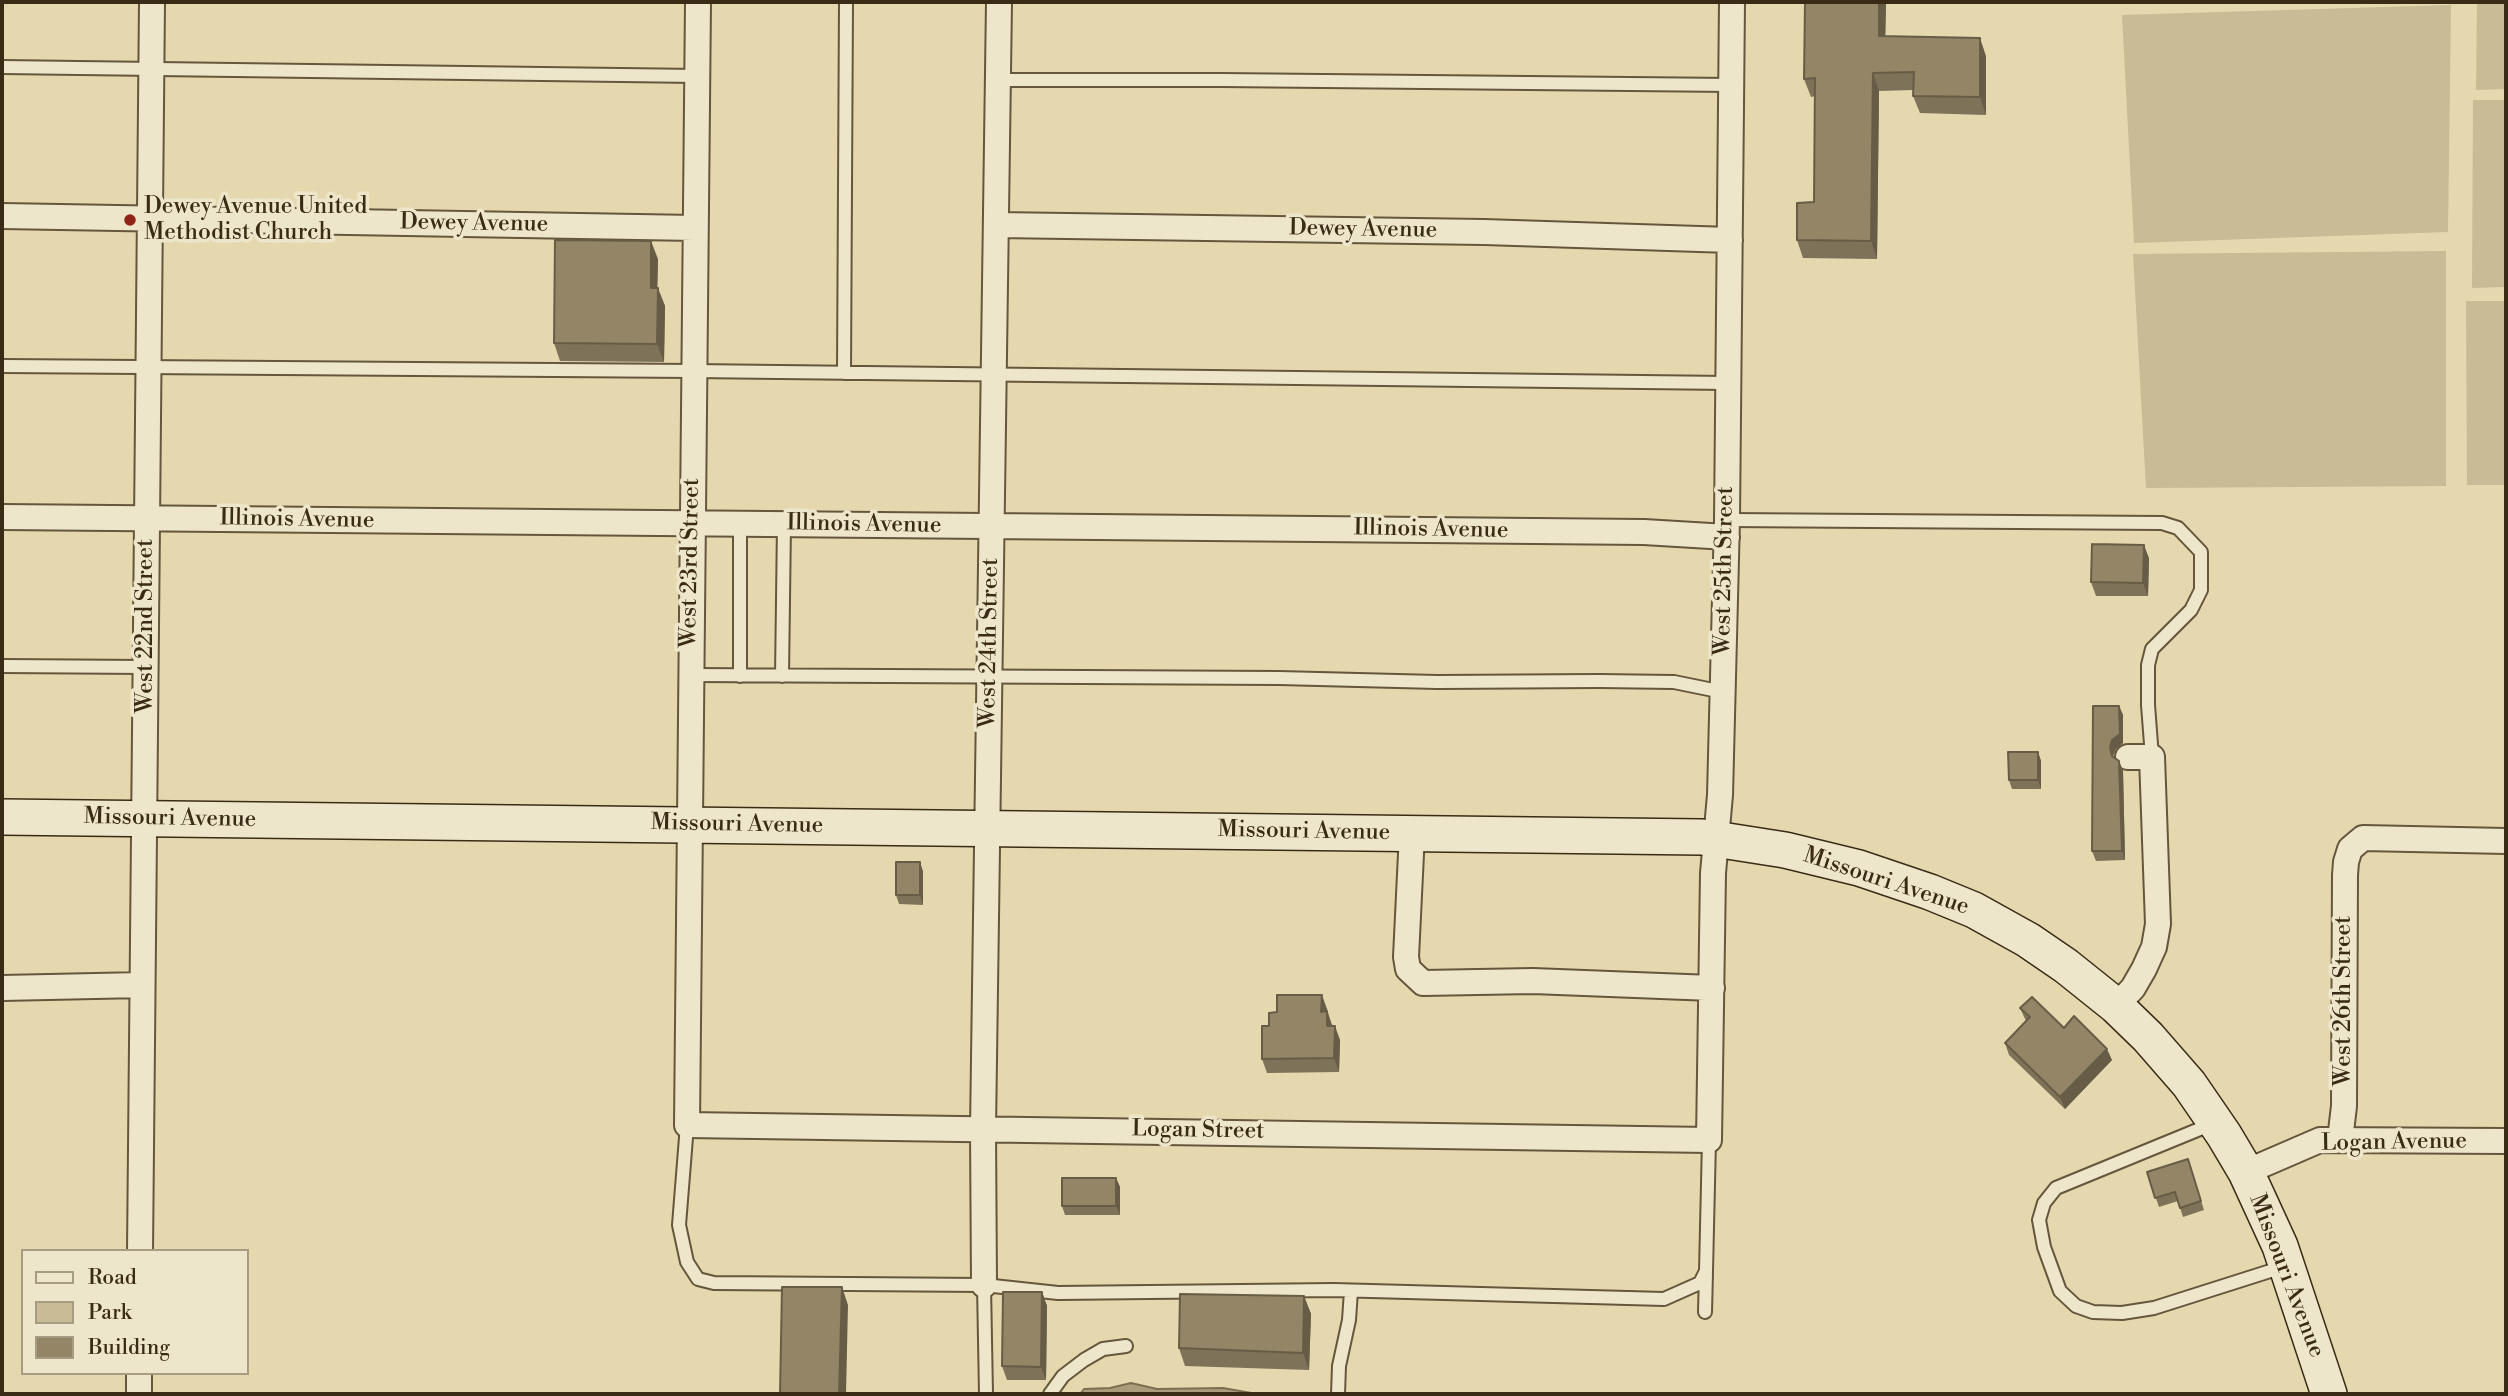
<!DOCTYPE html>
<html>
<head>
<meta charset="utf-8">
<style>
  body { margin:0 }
  #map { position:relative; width:2508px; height:1396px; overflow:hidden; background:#e5d8af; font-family:"Libre Bodoni",serif }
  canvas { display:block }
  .frame { position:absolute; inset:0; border:4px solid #3a2b16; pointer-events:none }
  .legend { position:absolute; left:21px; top:1249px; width:228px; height:126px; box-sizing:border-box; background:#eee6cb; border:2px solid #a69b83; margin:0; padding:9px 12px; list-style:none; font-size:21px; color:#3a2b16 }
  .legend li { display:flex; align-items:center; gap:14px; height:35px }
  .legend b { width:35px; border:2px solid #a69b83 }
</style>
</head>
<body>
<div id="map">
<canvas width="2508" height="1396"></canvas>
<div class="frame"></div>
<ul class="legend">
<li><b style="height:9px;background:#eee6cb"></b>Road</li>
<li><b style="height:19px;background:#c8bb95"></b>Park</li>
<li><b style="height:19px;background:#938566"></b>Building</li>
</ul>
</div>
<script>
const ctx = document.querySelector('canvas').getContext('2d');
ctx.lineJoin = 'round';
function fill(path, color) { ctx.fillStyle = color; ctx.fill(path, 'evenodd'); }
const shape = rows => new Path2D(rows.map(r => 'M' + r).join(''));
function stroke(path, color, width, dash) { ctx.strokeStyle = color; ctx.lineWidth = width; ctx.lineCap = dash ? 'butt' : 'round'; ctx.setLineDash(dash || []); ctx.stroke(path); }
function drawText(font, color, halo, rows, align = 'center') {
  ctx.font = font + ' "Libre Bodoni",serif'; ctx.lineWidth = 7; ctx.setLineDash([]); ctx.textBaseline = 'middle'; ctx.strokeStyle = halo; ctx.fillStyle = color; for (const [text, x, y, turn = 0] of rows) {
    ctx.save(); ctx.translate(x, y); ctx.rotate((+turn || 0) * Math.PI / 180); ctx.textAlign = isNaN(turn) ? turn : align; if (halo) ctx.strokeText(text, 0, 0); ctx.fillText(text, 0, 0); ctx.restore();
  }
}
fill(shape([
  [2477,2,2506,2,2506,89,2476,90],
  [2451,5,2448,232,2134,243,2122,15],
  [2473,100,2506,100,2506,287,2472,288],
  [2446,251,2446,486,2146,488,2133,254],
  [2466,301,2506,301,2506,485,2467,485]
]), '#c8bb95');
const water = shape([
  [1131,1383,1157,1389,1223,1388,1257,1394,1080,1394,1084,1389,1110,1388,1131,1383]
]);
fill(water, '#ab9d7b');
stroke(water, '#7e6f53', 2);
const lane = shape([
  [2,67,698,76],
  [998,80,1221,80,1732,85],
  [2,366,693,371,1728,383],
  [844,373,846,2],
  [1727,520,2162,523,2178,528,2201,552,2201,590,2191,610,2152,649,2148,665,2148,705,2152,757],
  [2,666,146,667],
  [690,675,1279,678,1437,682,1599,681,1674,682,1723,692],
  [740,676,740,524],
  [782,676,784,524],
  [2212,1124,2056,1188,2044,1203,2039,1220,2044,1247,2060,1291,2076,1306,2093,1312,2122,1313,2154,1308,2283,1267],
  [687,1125,679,1225,687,1262,698,1279,714,1283,984,1285,1058,1293,1334,1290,1664,1299,1700,1283,1706,1271,1709,1140],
  [984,1285,986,1394],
  [1705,1312,1706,1273],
  [1050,1394,1063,1376,1084,1360,1103,1349,1126,1346],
  [1338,1394,1339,1366,1349,1320,1351,1291]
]);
const street = shape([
  [698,2,687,1125,1709,1140,1713,873,1720,795,1727,520,1732,2],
  [2,216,695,228],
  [997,225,1484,232,1730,240],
  [2,517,1644,532,1727,537],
  [1412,833,1406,957,1408,969,1423,983,1533,981,1712,988],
  [2,988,142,985],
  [2116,1006,2133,988,2144,969,2154,947,2158,924,2152,757,2128,757],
  [2340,1140,2344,1106,2345,875,2346,862,2350,849,2363,838,2506,841],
  [2246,1172,2320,1140,2506,1141],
  [140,1251,152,2],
  [984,1285,983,1129,999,2],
  [139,1394,139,1373]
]);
const secondary = shape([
  [2,817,1702,837,1785,850,1859,868,1930,892,1974,910,2028,940,2066,966,2116,1006,2148,1037,2189,1084,2224,1135,2246,1172,2280,1246,2329,1394]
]);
stroke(lane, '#65563c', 16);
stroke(street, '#65563c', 28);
stroke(secondary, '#3a2b16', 38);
stroke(lane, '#eee6cb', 12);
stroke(street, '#eee6cb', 24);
stroke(secondary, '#eee6cb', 35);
fill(shape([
  [1886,3,1885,36,1986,56,1986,115,1920,113,1913,96,1913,90,1879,91,1877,259,1803,258,1797,240,1814,202,1815,96,1811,97,1804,79],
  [658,259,657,288,665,306,664,362,560,361,554,343],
  [2149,558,2148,596,2096,596,2091,582],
  [2119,706,2123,715,2123,743,2116,749,2113,756,2119,761,2123,771,2125,860,2096,861,2092,851],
  [2038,752,2041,761,2041,789,2012,789,2009,780],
  [920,862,923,872,923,905,899,904,896,895],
  [2020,1008,2064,1028,2112,1060,2065,1109,2009,1055,2005,1043,2026,1021],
  [1327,1009,1332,1026,1340,1040,1339,1072,1267,1073,1262,1059,1269,1026],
  [2191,1168,2204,1210,2183,1217,2178,1201,2159,1207,2147,1172],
  [1116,1178,1120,1187,1120,1215,1065,1215,1062,1206],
  [1042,1292,1047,1306,1046,1380,1007,1380,1002,1366],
  [1304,1296,1311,1314,1309,1370,1185,1366,1179,1348]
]), '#7e7258');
fill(shape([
  [1879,2,1885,2,1886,3,1885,54,1879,36],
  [1980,38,1986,56,1986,115,1980,97],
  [1873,73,1879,91,1877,259,1871,241],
  [651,241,658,259,657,306,651,288],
  [658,288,665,306,664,362,657,344],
  [2144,545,2149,558,2148,596,2143,583],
  [2119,706,2123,715,2123,743,2116,749,2113,756,2110,747],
  [2038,752,2041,761,2041,789,2038,780],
  [2119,761,2123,771,2125,860,2122,851],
  [920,862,923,872,923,905,920,895],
  [1322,995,1327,1009,1326,1025,1321,1012],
  [1327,1011,1332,1025,1332,1040,1327,1026],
  [1335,1026,1340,1040,1339,1072,1334,1058],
  [2107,1049,2112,1060,2065,1109,2060,1097],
  [1116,1178,1120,1187,1120,1215,1116,1206],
  [842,1287,848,1305,846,1394,839,1394],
  [1042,1292,1047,1306,1046,1380,1041,1367],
  [1304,1296,1311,1314,1309,1370,1303,1353]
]), '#675d47');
const building = shape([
  [1805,2,1879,2,1879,36,1980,38,1980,97,1913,96,1914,72,1873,73,1871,241,1797,240,1797,203,1814,202,1815,78,1804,79,1805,2],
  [555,240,651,241,651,288,658,288,657,344,554,343,555,240],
  [2092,544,2144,545,2143,583,2091,582,2092,544],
  [2093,706,2119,706,2120,734,2112,740,2110,747,2112,756,2119,761,2122,851,2092,851,2093,706],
  [2008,752,2038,752,2038,780,2009,780,2008,752],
  [896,862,920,862,920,895,896,895,896,862],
  [1277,995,1322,995,1321,1012,1327,1011,1327,1026,1335,1026,1334,1058,1262,1059,1262,1026,1269,1026,1269,1013,1277,1012,1277,995],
  [2032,997,2064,1028,2074,1016,2107,1049,2060,1097,2005,1043,2030,1017,2020,1008,2032,997],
  [2188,1159,2201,1201,2180,1208,2175,1192,2155,1198,2147,1172,2188,1159],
  [1062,1178,1116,1178,1116,1206,1062,1206,1062,1178],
  [782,1287,842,1287,839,1394,780,1394,782,1287],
  [1003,1292,1042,1292,1041,1367,1002,1366,1003,1292],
  [1180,1294,1304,1296,1303,1353,1179,1348,1180,1294]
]);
fill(building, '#938566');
stroke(building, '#675d47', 2);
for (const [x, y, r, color] of [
  [130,220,7,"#8f2418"]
]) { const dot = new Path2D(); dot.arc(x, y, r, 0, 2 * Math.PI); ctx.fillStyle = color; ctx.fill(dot); stroke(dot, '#eee6cb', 2.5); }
drawText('23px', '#3a2b16', '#eee6cb', [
  ["Dewey Avenue United",144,207],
  ["Methodist Church",144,233]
], 'left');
drawText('23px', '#3a2b16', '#eee6cb', [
  ["Dewey Avenue",474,224,1],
  ["Dewey Avenue",1363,230,1],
  ["Illinois Avenue",297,520,1],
  ["Illinois Avenue",864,525,1],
  ["Illinois Avenue",1431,530,1],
  ["West 23rd Street",691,563,-89],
  ["West 25th Street",1725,571,-89],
  ["West 22nd Street",146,626,-90],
  ["West 24th Street",990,643,-89],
  ["Missouri Avenue",170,819,1],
  ["Missouri Avenue",737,825,1],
  ["Missouri Avenue",1304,832,1],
  ["Missouri Avenue",1886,882,18],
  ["West 26th Street",2344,1001,-90],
  ["Logan Street",1198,1131,1],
  ["Logan Avenue",2394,1143,-1],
  ["Missouri Avenue",2286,1276,69]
]);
</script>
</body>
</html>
